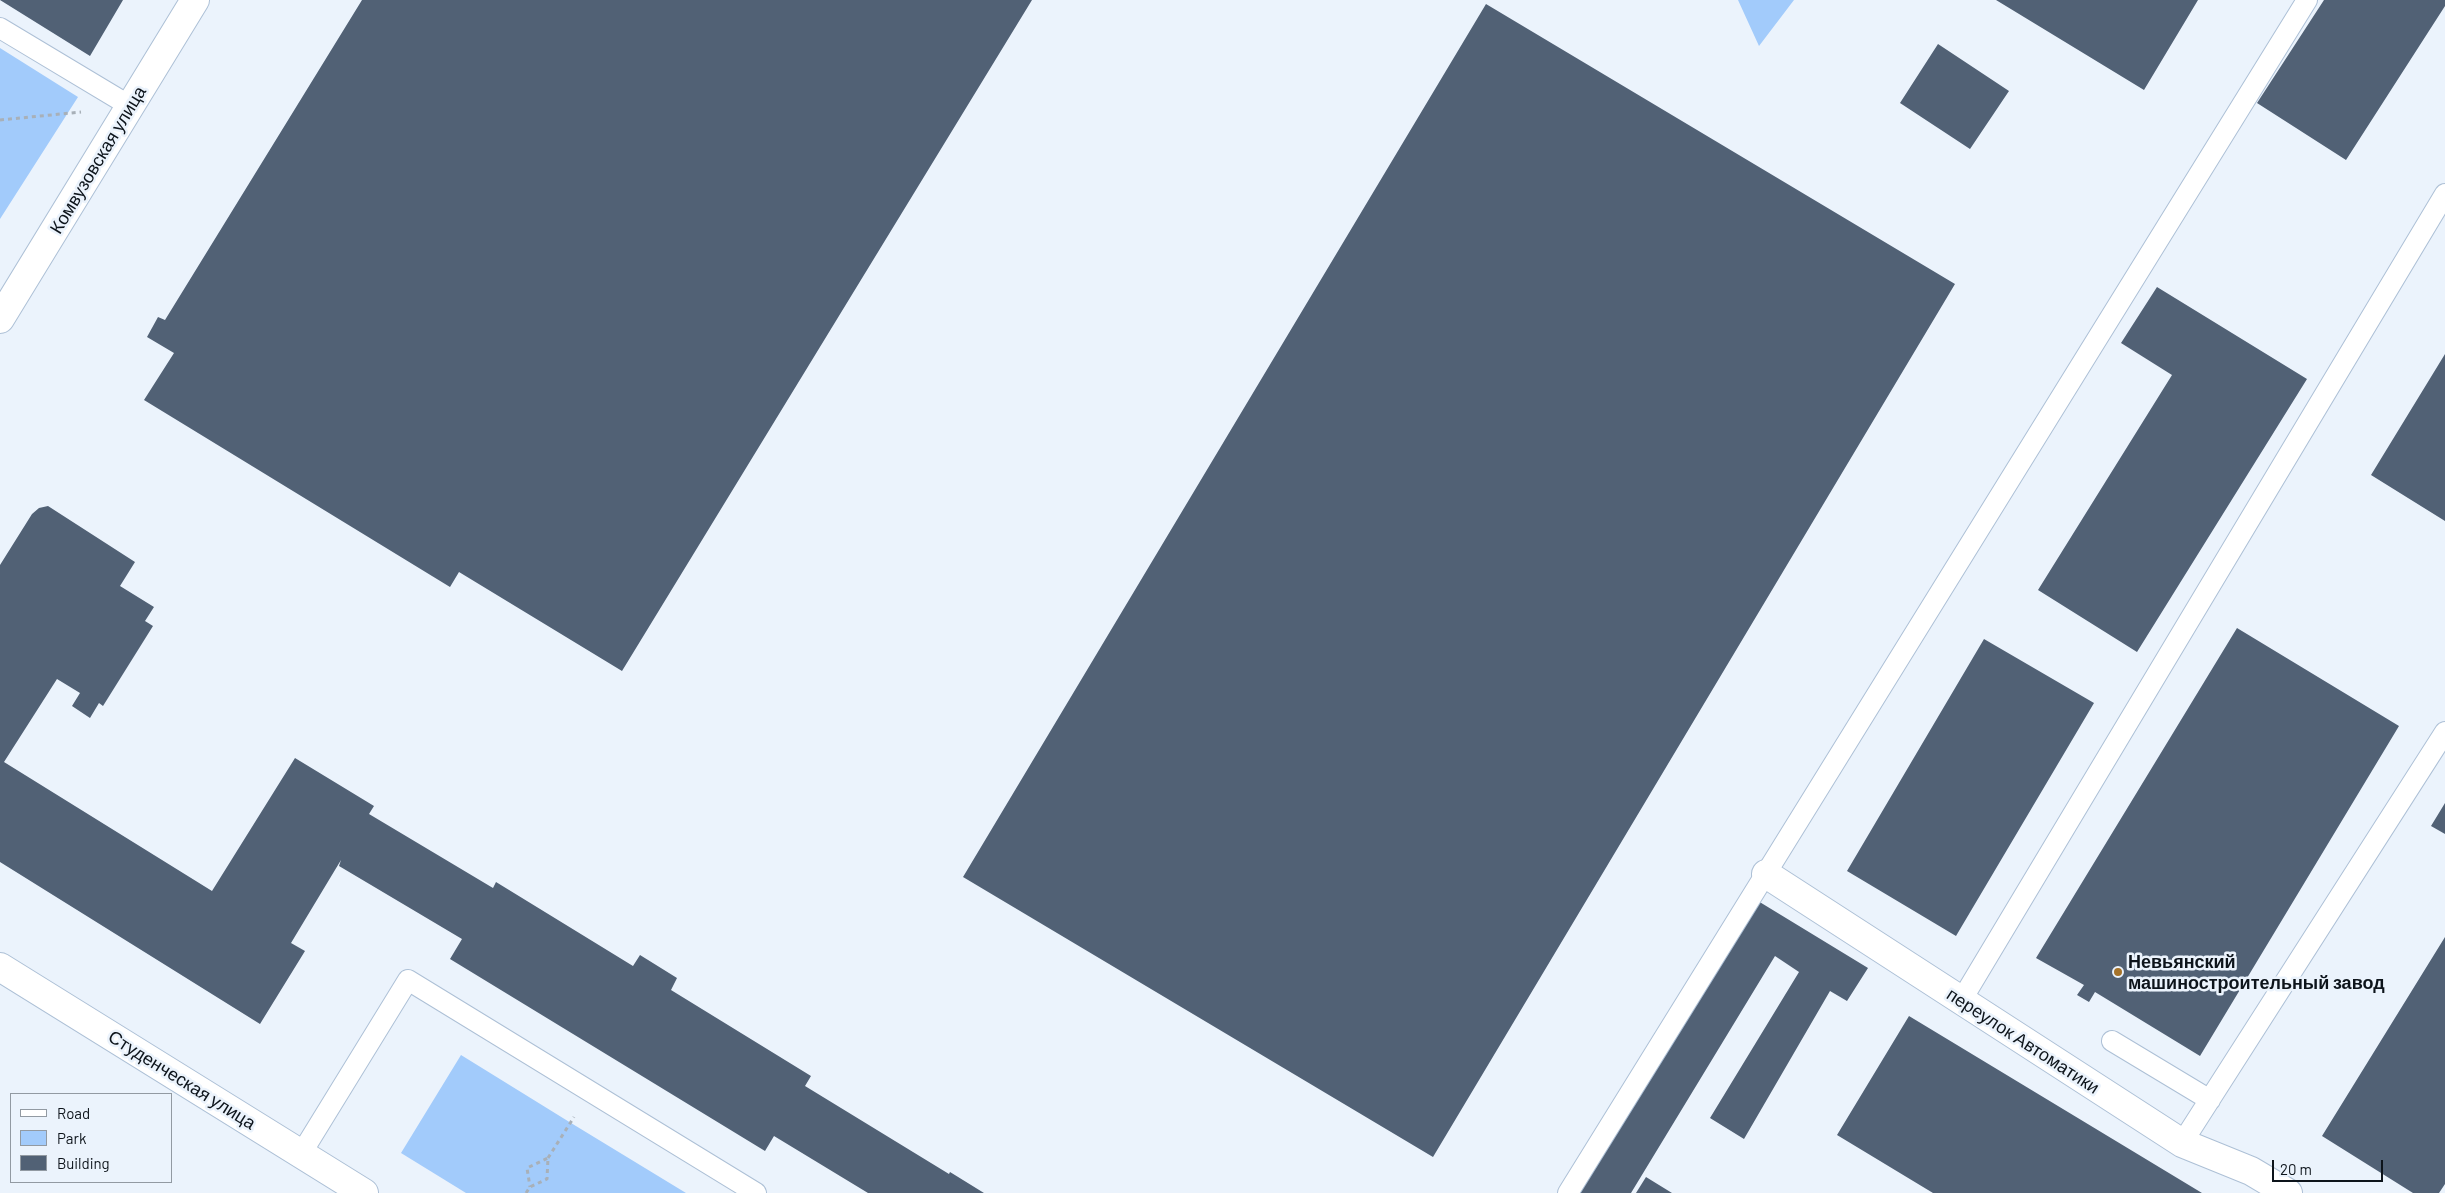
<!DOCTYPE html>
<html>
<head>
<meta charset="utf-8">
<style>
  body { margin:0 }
  #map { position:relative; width:2445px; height:1193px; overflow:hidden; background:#ebf3fc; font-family:Barlow,sans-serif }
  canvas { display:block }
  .legend { position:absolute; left:10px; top:1093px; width:162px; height:90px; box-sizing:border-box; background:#ebf3fc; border:1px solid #929aa2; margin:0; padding:6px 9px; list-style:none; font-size:15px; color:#0d141b }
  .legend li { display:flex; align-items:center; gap:10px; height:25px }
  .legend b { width:25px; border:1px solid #929aa2 }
  .scale { position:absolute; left:2272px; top:1160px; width:111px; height:22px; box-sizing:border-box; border:2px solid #0d141b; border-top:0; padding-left:6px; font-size:15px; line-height:18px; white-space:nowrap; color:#0d141b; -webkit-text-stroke:4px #ebf3fc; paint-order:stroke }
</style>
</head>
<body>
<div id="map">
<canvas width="2445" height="1193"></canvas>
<ul class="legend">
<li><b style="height:6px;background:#fff"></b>Road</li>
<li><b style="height:14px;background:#a2cbfb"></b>Park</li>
<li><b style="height:14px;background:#516175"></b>Building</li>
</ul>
<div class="scale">20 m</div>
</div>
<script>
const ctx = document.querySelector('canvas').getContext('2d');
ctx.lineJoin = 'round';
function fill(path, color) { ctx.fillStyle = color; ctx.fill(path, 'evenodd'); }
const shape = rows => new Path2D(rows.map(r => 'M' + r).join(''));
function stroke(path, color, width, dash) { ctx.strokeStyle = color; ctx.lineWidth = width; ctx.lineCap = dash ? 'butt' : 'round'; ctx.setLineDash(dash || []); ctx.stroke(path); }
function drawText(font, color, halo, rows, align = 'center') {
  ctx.font = font + ' Barlow,sans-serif'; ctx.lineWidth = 5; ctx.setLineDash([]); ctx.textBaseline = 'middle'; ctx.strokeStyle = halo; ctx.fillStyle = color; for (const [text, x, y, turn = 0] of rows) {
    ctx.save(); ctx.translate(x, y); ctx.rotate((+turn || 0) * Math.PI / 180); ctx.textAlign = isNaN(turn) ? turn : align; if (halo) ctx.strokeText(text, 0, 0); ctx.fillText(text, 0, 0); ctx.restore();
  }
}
fill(shape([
  [1738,0,1794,0,1759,46],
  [0,48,78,97,0,219],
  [461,1055,571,1123,686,1193,466,1193,401,1153]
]), '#a2cbfb');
fill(shape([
  [0,0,123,0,90,56],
  [362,0,1032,0,622,671,459,572,450,587,144,400,174,353,147,337,158,317,165,320],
  [1996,0,2198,0,2144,90],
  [2324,0,2445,0,2445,6,2346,160,2257,103],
  [1486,4,1955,284,1433,1157,963,877],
  [1938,44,2009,91,1970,149,1900,103],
  [2157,287,2307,379,2137,652,2038,590,2172,375,2121,343],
  [2445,354,2445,521,2371,475],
  [48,506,135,562,120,586,154,607,145,621,153,626,103,706,99,703,90,718,72,706,80,693,57,679,4,762,212,891,295,758,374,806,369,814,493,888,496,882,633,966,640,955,677,978,671,990,811,1076,805,1086,949,1174,950,1172,984,1193,868,1193,774,1136,765,1151,450,959,462,939,339,866,341,860,291,943,305,951,260,1024,0,862,0,565,32,514,39,508],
  [2237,628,2399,726,2200,1056,2095,992,2089,1002,2077,995,2084,985,2036,958],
  [1984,639,2094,703,1956,936,1847,871],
  [2445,803,2445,834,2431,826],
  [1758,901,1868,968,1847,1001,1830,991,1744,1139,1710,1118,1799,972,1775,956,1631,1193,1579,1193],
  [2445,937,2445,1184,2439,1193,2413,1193,2322,1136],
  [1909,1016,2202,1193,1933,1193,1837,1135],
  [1646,1177,1672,1193,1636,1193]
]), '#516175');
const service = shape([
  [0,28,130,106],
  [1961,1001,2445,194],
  [2112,1041,2210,1100],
  [2182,1143,2445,732],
  [301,1154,408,980,756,1193],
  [1568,1193,2307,0]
]);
const minor = shape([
  [0,319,195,0],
  [1766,874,2182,1143,2251,1171,2288,1193],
  [0,967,364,1193]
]);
stroke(service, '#adc0d6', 22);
stroke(minor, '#adc0d6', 30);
stroke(shape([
  [0,120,81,112],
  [548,1158,574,1117],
  [526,1193,530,1187,547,1179,548,1158,527,1168,530,1187]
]), '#a8b0b8', 3, [4, 4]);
stroke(service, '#fff', 20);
stroke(minor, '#fff', 28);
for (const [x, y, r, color] of [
  [2118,972,5,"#a5732a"]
]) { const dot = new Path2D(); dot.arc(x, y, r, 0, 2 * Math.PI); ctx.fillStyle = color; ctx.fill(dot); stroke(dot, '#ebf3fc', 2); }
drawText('18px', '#0d141b', '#ebf3fc', [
  ["Комвузовская улица",98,160,-59],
  ["переулок Автоматики",2023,1041,33],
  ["Студенческая улица",182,1080,32]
]);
drawText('bold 18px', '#0d141b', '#ebf3fc', [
  ["Невьянский",2128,962],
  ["машиностроительный завод",2128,983]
], 'left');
</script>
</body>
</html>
